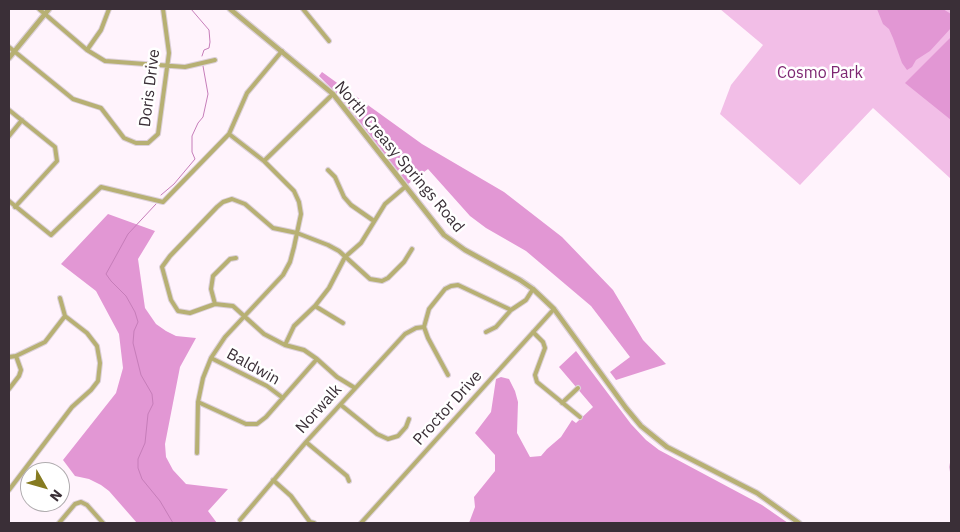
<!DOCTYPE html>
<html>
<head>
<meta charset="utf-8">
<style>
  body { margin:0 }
  #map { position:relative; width:960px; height:532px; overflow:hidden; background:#fff3fc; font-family:"IBM Plex Sans",sans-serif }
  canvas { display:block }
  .frame { position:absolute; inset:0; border:10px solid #3a2f37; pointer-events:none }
  .north { position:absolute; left:20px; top:462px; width:50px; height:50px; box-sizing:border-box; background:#fff; border:1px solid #b0acaf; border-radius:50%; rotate:128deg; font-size:14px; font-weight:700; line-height:20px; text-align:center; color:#3a2f37 }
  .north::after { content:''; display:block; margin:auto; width:18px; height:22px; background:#867b21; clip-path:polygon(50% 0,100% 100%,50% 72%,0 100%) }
</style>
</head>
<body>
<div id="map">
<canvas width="960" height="532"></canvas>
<div class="frame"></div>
<div class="north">N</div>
</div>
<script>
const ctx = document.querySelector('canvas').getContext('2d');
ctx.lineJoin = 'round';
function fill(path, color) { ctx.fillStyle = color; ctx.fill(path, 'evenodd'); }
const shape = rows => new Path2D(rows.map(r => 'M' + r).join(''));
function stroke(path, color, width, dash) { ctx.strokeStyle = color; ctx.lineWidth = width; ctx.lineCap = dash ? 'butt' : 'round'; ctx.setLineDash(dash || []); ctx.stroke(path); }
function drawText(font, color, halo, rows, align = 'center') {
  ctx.font = font + ' "IBM Plex Sans",sans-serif'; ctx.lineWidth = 5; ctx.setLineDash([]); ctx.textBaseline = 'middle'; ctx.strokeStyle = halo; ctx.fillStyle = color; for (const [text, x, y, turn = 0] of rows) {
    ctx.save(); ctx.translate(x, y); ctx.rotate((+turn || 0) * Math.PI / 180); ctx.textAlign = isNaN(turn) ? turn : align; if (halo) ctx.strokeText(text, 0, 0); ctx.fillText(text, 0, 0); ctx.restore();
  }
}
fill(shape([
  [720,9,951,9,951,179,873,108,800,185,720,114,731,85,763,45]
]), '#f2bee7');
fill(shape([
  [877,9,943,9,951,14,951,28,930,51,916,60,912,67,907,70,902,63,893,38,889,29,883,24],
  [951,37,951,120,905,83],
  [322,72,422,144,504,192,562,237,613,290,643,340,666,364,616,380,610,372,630,357,591,306,526,251,486,228,470,216,428,169,408,184,341,98,319,76],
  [108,214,155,231,138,259,145,308,156,324,166,331,176,336,196,338,180,367,165,444,166,457,173,470,186,484,228,489,208,511,217,523,137,523,109,491,101,485,89,479,75,476,63,460,116,393,123,368,119,334,96,291,61,264],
  [576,351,631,424,646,440,659,450,762,505,788,523,469,523,475,507,474,497,495,471,495,455,475,433,491,412,496,379,501,377,509,379,515,391,518,402,517,433,530,457,541,456,547,449,561,437,572,420,576,423,593,407,559,367]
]), '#e297d4');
stroke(shape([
  [191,9,209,30,210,42,209,48,204,50,202,56],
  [161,195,174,184,195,159,192,152,192,136,198,123,203,117,208,94,203,66],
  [156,204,128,234,106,274,111,281,126,296,135,312,138,322,134,331,133,343,141,375,152,394,153,404,148,414,145,443,138,459,138,468,142,479,160,501,173,523],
  [951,458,950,467,951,477]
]), '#c67db9', 1);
const minor = shape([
  [39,9,87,50,105,61,185,67,215,60],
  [303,9,329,41],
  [9,47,73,99,101,108,124,138,136,143,148,143,158,134,169,53,163,9],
  [87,50,101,30,109,9],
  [9,110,55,147,57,161,15,207],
  [9,136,22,120],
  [264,161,333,94],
  [328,170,335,177,344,197,351,205,374,221],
  [9,201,51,235,101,187,163,202,229,134,247,93,282,51],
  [60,298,65,316],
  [215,304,211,289,213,276,230,259,236,258],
  [315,306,343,323],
  [486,332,496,327,511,310,526,300,533,289],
  [533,332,543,342,545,348,535,375,537,382,580,417],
  [285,345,294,326,315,306,329,288,345,257,361,243,385,204,405,187],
  [9,357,16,356,45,342,65,316],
  [211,358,267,386,283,398],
  [448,375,428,338,424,327,429,309,445,289,451,286,458,285,511,310],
  [355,388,337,377,317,359,304,350,285,345,264,334,233,306,215,304,190,313,178,311,171,300,162,267,170,256,217,207,223,202,232,199,245,204,273,228,297,233,328,245,339,251,370,279,382,281,388,278,404,262,412,249],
  [9,389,19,376,21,370,16,356],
  [198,402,246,424,257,424,266,417,317,359],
  [562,403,578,388],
  [341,405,377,434,388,439,398,436,406,427,409,419],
  [306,442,347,476,349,481],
  [197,453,198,402,203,378,211,358,225,337,283,275,290,262,294,247,301,214,299,202,294,191,264,161,229,134],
  [273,480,291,496,310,522,314,523],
  [9,490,72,407,91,390,98,381,100,363,97,346,87,333,65,316],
  [240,520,306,442,405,334,416,328,424,327],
  [59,523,75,504,81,502,87,505,103,523],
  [361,523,554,309]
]);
const tertiary = shape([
  [230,9,333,94,444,235,465,250,520,280,533,289,554,309,626,408,641,426,667,447,757,493,799,523],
  [9,58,49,9]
]);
stroke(minor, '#dcd0d9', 6);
stroke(tertiary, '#dcd0d9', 7);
stroke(minor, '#b7b073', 4);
stroke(tertiary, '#b7b073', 4.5);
drawText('16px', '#7e2772', '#fff', [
  ["Cosmo Park",820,73]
]);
drawText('16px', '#3a2f37', '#fff', [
  ["Doris Drive",150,88,-83],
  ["North Creasy Springs Road",399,157,50],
  ["Baldwin",253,367,29],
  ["Proctor Drive",448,408,-48],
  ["Norwalk",319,409,-48]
]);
</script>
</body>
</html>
